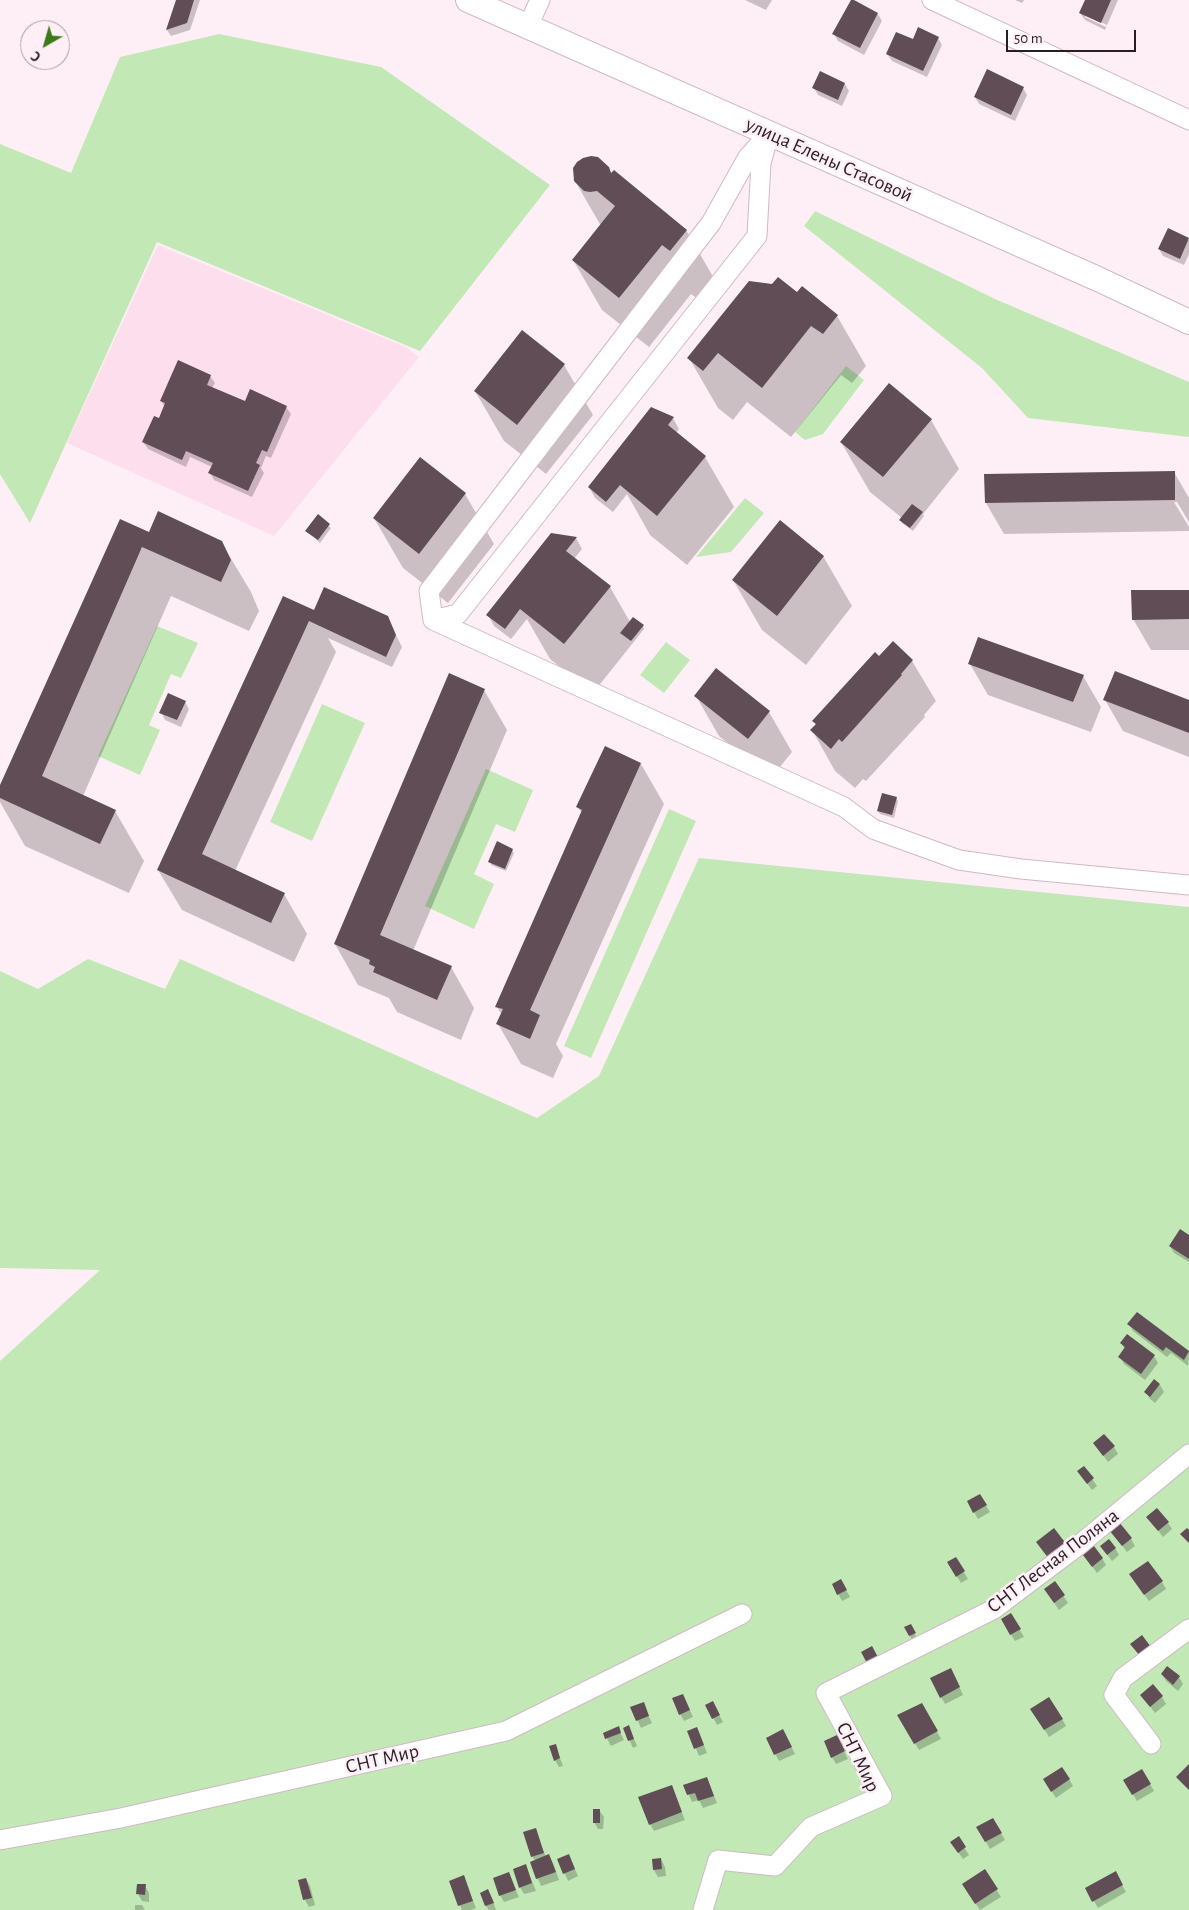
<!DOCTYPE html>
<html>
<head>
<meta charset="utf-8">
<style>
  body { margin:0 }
  #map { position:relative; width:1189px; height:1910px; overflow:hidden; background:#feeff6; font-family:"Alegreya Sans",sans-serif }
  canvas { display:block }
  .north { position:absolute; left:20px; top:20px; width:50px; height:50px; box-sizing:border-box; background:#feeff6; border:1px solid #a89ca2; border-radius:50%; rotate:218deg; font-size:14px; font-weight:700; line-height:20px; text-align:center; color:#271f23 }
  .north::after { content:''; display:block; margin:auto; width:18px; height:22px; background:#3a7a18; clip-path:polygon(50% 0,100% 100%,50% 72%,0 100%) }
  .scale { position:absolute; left:1006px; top:30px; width:130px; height:22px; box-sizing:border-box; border:2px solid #271f23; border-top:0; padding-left:6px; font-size:15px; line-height:18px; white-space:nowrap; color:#271f23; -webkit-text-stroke:4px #feeff6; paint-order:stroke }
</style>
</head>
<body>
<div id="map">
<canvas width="1189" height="1910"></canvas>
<div class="north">С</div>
<div class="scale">50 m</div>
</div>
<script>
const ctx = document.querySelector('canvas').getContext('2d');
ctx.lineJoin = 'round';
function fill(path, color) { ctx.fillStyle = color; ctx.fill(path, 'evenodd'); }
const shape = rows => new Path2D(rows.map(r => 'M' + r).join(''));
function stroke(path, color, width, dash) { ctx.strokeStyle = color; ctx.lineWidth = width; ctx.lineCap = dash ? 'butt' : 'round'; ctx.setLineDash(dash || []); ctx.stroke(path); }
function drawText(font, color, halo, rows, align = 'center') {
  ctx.font = font + ' "Alegreya Sans",sans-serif'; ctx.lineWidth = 5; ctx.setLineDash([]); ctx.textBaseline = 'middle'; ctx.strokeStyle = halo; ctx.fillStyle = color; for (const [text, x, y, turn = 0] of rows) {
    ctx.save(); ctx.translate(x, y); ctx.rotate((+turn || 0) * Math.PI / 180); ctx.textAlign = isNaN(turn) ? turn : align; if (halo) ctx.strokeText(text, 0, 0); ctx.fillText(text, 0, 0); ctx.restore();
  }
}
fill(shape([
  [158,245,406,347,419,357,274,536,67,443]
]), '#fddeed');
fill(shape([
  [219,34,381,67,550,185,420,351,157,242,30,523,0,474,0,144,71,173,120,57],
  [815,211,995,299,1189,382,1189,437,1028,418,982,368,804,226],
  [846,366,864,380,823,434,805,440,795,432],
  [745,498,764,513,731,552,696,557],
  [157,626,198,643,181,678,171,674,149,725,160,730,140,775,98,756],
  [666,642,690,660,664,693,640,675],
  [322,704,365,723,312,841,270,822],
  [486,769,533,790,515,832,496,824,474,874,494,884,474,929,425,906],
  [669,809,696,821,591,1058,564,1046],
  [699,858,1189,907,1189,1910,0,1910,0,1361,100,1270,0,1268,0,971,38,989,88,959,165,989,180,959,537,1118,599,1076]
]), '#c2e8b5');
fill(shape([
  [177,0,200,0,190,30,171,36,167,30],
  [745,0,772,0,766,10],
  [852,0,878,14,882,21,864,55,838,41,834,34],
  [1015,0,1024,0,1022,3],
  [1087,0,1118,0,1105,30,1085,20,1080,13],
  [1085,15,1107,25,1106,27,1085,17],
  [938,38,942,45,927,77,892,61,887,54,913,41],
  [845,84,849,91,842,106,818,95,814,88],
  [1023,88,1027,95,1015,121,979,104,975,97],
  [608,168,612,174,686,230,715,280,699,300,691,294,649,347,602,310,573,260,601,226,575,181],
  [1168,230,1189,240,1189,254,1184,265,1163,256,1159,249],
  [797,294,837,316,866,366,852,383,841,375,791,437,747,402,733,420,718,408,689,358],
  [522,332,564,365,593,415,546,474,504,441,475,391],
  [210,376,215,383,212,388,245,403,286,407,291,414,271,458,266,456,261,468,264,473,252,497,214,480,210,473,212,467,190,457,186,467,148,449,143,442,159,419,165,407,161,401],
  [673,418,679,429,676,433,705,457,734,507,687,565,650,535,627,494,613,512,595,498,589,487],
  [931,420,959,469,923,514,924,516,913,531,902,523,901,520,902,518,870,492,841,442],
  [1174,472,1189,498,1189,522,1177,502,1174,502,1189,527,1189,531,1004,534,986,503,985,475],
  [465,494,494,544,448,603,403,568,374,518],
  [318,516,331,528,320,543,307,531],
  [150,534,221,542,251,592,259,611,249,631,171,596,83,796,115,811,144,861,129,893,25,846,0,802,0,788],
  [552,534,576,538,582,549,574,559,610,587,630,622,643,626,644,629,593,693,550,659,527,619,511,639,494,626,488,615],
  [823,556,852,606,806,665,762,630,733,580],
  [1189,591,1189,650,1151,650,1133,619],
  [314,612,387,617,402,647,392,667,328,638,336,652,235,871,284,894,307,934,294,962,182,910,158,870],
  [893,643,912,661,936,701,924,715,925,717,866,781,863,779,855,788,835,771,812,730,816,726,814,721],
  [970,664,1083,676,1101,707,1091,732,988,695],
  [484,690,507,730,413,951,451,967,474,1008,461,1040,397,1012,389,998,358,985,335,944],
  [696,696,769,712,792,752,771,778,719,736],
  [1105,700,1189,701,1189,757,1123,731],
  [185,702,189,709,181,727,165,720,161,712],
  [641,764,664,804,556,1044,563,1056,553,1078,521,1064,498,1024,502,1015,497,1007,582,814,578,807],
  [896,798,898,801,894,818,880,814,878,811],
  [512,850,514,853,506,871,491,865,490,862],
  [1189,1237,1189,1262,1174,1253,1170,1246],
  [1137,1313,1189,1352,1188,1366,1171,1353,1167,1357,1133,1331,1129,1324],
  [1122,1344,1154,1356,1158,1363,1145,1380,1124,1364,1120,1357,1125,1350],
  [1160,1385,1164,1392,1155,1403,1150,1399,1146,1392],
  [1094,1443,1114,1447,1118,1454,1108,1462],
  [1084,1467,1097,1486,1092,1490,1078,1471],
  [979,1495,990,1512,978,1519,968,1502],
  [1148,1517,1168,1523,1172,1529,1163,1537],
  [1111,1531,1131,1539,1135,1546,1127,1552],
  [1115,1548,1119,1555,1112,1561,1106,1553],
  [955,1558,968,1579,961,1583,949,1563],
  [1102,1558,1106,1565,1097,1573,1089,1562],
  [841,1581,850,1597,842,1601,833,1584],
  [1135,1582,1162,1582,1166,1589,1149,1601],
  [1055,1583,1068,1603,1059,1610,1050,1597],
  [1011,1615,1024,1637,1015,1641,1002,1620],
  [910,1625,918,1640,914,1643,905,1628],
  [1162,1674,1179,1677,1183,1684,1178,1691,1166,1681],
  [955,1677,963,1695,945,1704,941,1697],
  [1141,1695,1162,1697,1166,1704,1155,1713],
  [686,1702,693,1717,684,1721,680,1714],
  [643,1704,652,1723,641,1728,632,1708],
  [921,1704,941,1739,919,1750,899,1716],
  [707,1706,716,1709,723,1722,717,1725],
  [1036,1716,1062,1719,1066,1726,1049,1737],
  [618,1728,624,1740,611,1746,604,1733],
  [624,1728,632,1734,637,1746,633,1748],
  [697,1728,707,1753,699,1756,689,1731],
  [767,1738,787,1738,795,1754,779,1761],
  [840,1743,848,1759,836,1764,832,1757],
  [555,1746,563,1766,559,1767,555,1760],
  [1142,1770,1154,1791,1137,1801,1125,1781],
  [707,1779,717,1803,703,1808,699,1800,692,1802,685,1786],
  [1069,1779,1073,1786,1056,1798,1049,1787],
  [671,1786,685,1820,654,1831,650,1824],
  [599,1810,604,1817,603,1829,598,1829,594,1822],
  [993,1819,1005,1840,990,1849,978,1828],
  [535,1830,546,1857,549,1856,553,1863,559,1880,541,1886,531,1862,535,1861,532,1856],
  [958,1838,969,1855,963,1859,956,1849],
  [569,1856,578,1876,568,1881,559,1860],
  [661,1859,665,1867,666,1876,658,1877,654,1870,653,1860],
  [526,1866,536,1891,524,1894,520,1887],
  [984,1870,1001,1897,980,1910,967,1891],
  [1115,1873,1126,1892,1098,1908,1087,1889],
  [508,1874,519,1897,504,1902,500,1895],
  [463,1877,476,1908,471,1910,462,1910,451,1882],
  [306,1879,310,1886,315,1905,309,1907,305,1900,299,1881],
  [138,1885,145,1886,149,1893,149,1902,142,1901,138,1894],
  [488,1891,492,1898,496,1910,489,1910,486,1906,482,1893],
  [135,1905,142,1905,145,1910,135,1910]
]), '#0003');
fill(shape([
  [176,0,194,0,187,23,166,30],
  [851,0,854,0,878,13,860,48,832,34],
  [1085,0,1111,0,1101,23,1079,13],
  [918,27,939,37,923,71,886,54,896,32,913,39],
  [987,69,1024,87,1011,115,974,97],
  [820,71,845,83,838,100,812,88],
  [591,156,598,157,609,167,611,173,614,170,687,230,670,251,662,245,619,298,572,260,615,206,597,191,590,192,584,191,574,181,573,168,577,162,583,158],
  [1168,228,1189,238,1180,259,1158,249],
  [778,277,797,292,802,286,838,315,823,334,811,326,762,388,718,353,703,371,687,358,749,281,772,284],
  [522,330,565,364,517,425,474,391],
  [178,360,211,375,207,385,245,401,250,389,287,406,267,452,262,450,256,463,260,465,248,491,208,473,213,463,186,451,182,460,142,442,154,416,159,418,165,403,160,401],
  [889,383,932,419,883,477,840,442],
  [651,407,674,417,668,425,706,456,657,516,620,485,606,502,588,487],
  [420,457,466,493,419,554,373,518],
  [1175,471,1175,500,985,503,984,474],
  [912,504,923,512,910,528,899,520],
  [158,511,222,541,231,560,221,582,142,547,42,776,116,810,100,844,0,798,0,785,120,519,149,532],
  [318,514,330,524,318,540,305,531],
  [780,520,824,556,777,616,732,580],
  [551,533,577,537,566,551,611,586,564,644,520,609,505,629,486,615],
  [324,587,388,616,396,635,386,657,309,621,202,854,285,893,271,923,157,870,283,596,314,610],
  [1131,590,1189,590,1189,619,1132,620],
  [633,617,644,625,631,641,620,633],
  [978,637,1084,675,1073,702,968,664],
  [893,641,913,660,901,674,902,675,842,742,839,739,831,749,810,730,816,724,812,721,875,652,879,656],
  [716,668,770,711,748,739,694,696],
  [1115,671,1189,700,1189,733,1103,700],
  [449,673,485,689,380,935,452,966,437,1000,373,972,375,967,369,964,370,960,334,944],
  [168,693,186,701,177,720,159,713],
  [605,746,641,763,530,1010,540,1015,530,1039,496,1024,503,1009,495,1007,582,810,576,807],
  [882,793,897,797,892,815,877,811],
  [497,841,513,849,505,869,488,862],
  [1180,1229,1189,1235,1189,1259,1169,1246],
  [1137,1312,1189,1351,1184,1360,1166,1347,1163,1351,1127,1324],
  [1127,1334,1155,1355,1141,1374,1118,1357,1125,1347,1120,1343],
  [1154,1379,1160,1384,1150,1397,1144,1392],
  [1104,1434,1115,1446,1103,1456,1093,1443],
  [1084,1466,1094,1478,1087,1484,1077,1471],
  [980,1494,987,1505,973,1513,967,1501],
  [1157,1508,1169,1522,1158,1531,1146,1517],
  [1119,1522,1132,1538,1122,1546,1109,1530],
  [1054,1528,1067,1545,1049,1559,1036,1542],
  [1187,1528,1189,1530,1189,1543,1180,1534],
  [1109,1539,1116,1548,1107,1555,1100,1546],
  [1094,1546,1103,1558,1092,1567,1083,1555],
  [956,1557,965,1571,956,1577,947,1562],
  [1148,1561,1163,1581,1144,1595,1129,1574],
  [841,1579,847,1590,837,1595,832,1584],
  [1055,1581,1065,1595,1054,1603,1044,1589],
  [1011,1613,1021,1629,1010,1635,1001,1619],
  [911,1624,916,1633,909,1636,904,1627],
  [1142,1635,1151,1647,1140,1656,1130,1644],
  [872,1646,880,1661,869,1667,861,1652],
  [1167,1666,1180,1676,1173,1685,1161,1674],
  [951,1668,960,1687,940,1698,930,1678],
  [1153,1684,1163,1696,1150,1707,1140,1695],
  [683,1694,690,1710,679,1715,672,1698],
  [1049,1697,1063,1719,1044,1730,1030,1709],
  [713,1701,720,1715,712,1719,705,1705],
  [644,1702,649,1716,636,1721,630,1707],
  [922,1703,938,1731,914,1744,897,1715],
  [629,1725,634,1739,628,1741,623,1728],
  [619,1726,621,1733,605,1739,603,1733],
  [697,1727,704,1745,694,1749,687,1731],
  [783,1729,792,1747,774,1755,766,1738],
  [837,1735,845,1751,831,1758,824,1741],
  [556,1744,560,1758,554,1761,549,1746],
  [1189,1764,1189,1790,1176,1777],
  [1062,1767,1070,1779,1051,1792,1043,1779],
  [1142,1769,1151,1784,1132,1795,1123,1780],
  [707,1777,714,1796,698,1801,695,1793,687,1795,683,1785],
  [672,1785,682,1812,649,1825,638,1797],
  [593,1809,600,1809,600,1823,593,1823],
  [993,1818,1002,1833,985,1842,976,1827],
  [536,1828,544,1853,531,1857,523,1832],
  [959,1836,966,1847,958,1853,950,1842],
  [549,1854,556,1872,536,1879,530,1862],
  [569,1854,575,1869,563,1874,557,1859],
  [661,1858,662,1869,653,1870,652,1859],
  [526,1864,532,1883,519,1888,513,1869],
  [985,1869,998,1889,975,1904,962,1884],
  [1116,1871,1123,1885,1092,1902,1085,1888],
  [509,1872,516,1890,499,1896,493,1878],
  [464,1875,473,1901,458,1906,449,1881],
  [306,1878,312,1898,303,1900,298,1880],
  [137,1884,146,1884,145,1895,136,1894],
  [488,1889,494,1903,485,1906,480,1893]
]), '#604d56');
const minor = shape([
  [932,0,1189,120],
  [527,28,540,0],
  [433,620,844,807,873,829,959,860,1021,869,1189,885],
  [433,620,458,614,757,236,761,163,769,134],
  [433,620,429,591,711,223,748,157,767,136],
  [1151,1744,1114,1695,1123,1678,1189,1629],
  [0,1840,121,1818,506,1731,742,1614],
  [703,1910,718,1860,775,1866,811,1827,882,1796,826,1693,994,1609,1079,1545,1189,1454]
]);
const major = shape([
  [468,0,1098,279,1189,322]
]);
stroke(minor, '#cfb9c4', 21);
stroke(major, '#cfb9c4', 26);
stroke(minor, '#fff', 19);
stroke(major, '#fff', 24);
drawText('20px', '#271f23', '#feeff6', [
  ["улица Елены Стасовой",829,160,24],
  ["СНТ Лесная Поляна",1053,1561,-37],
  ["СНТ Мир",858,1757,64],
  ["СНТ Мир",382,1759,-13]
]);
</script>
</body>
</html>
